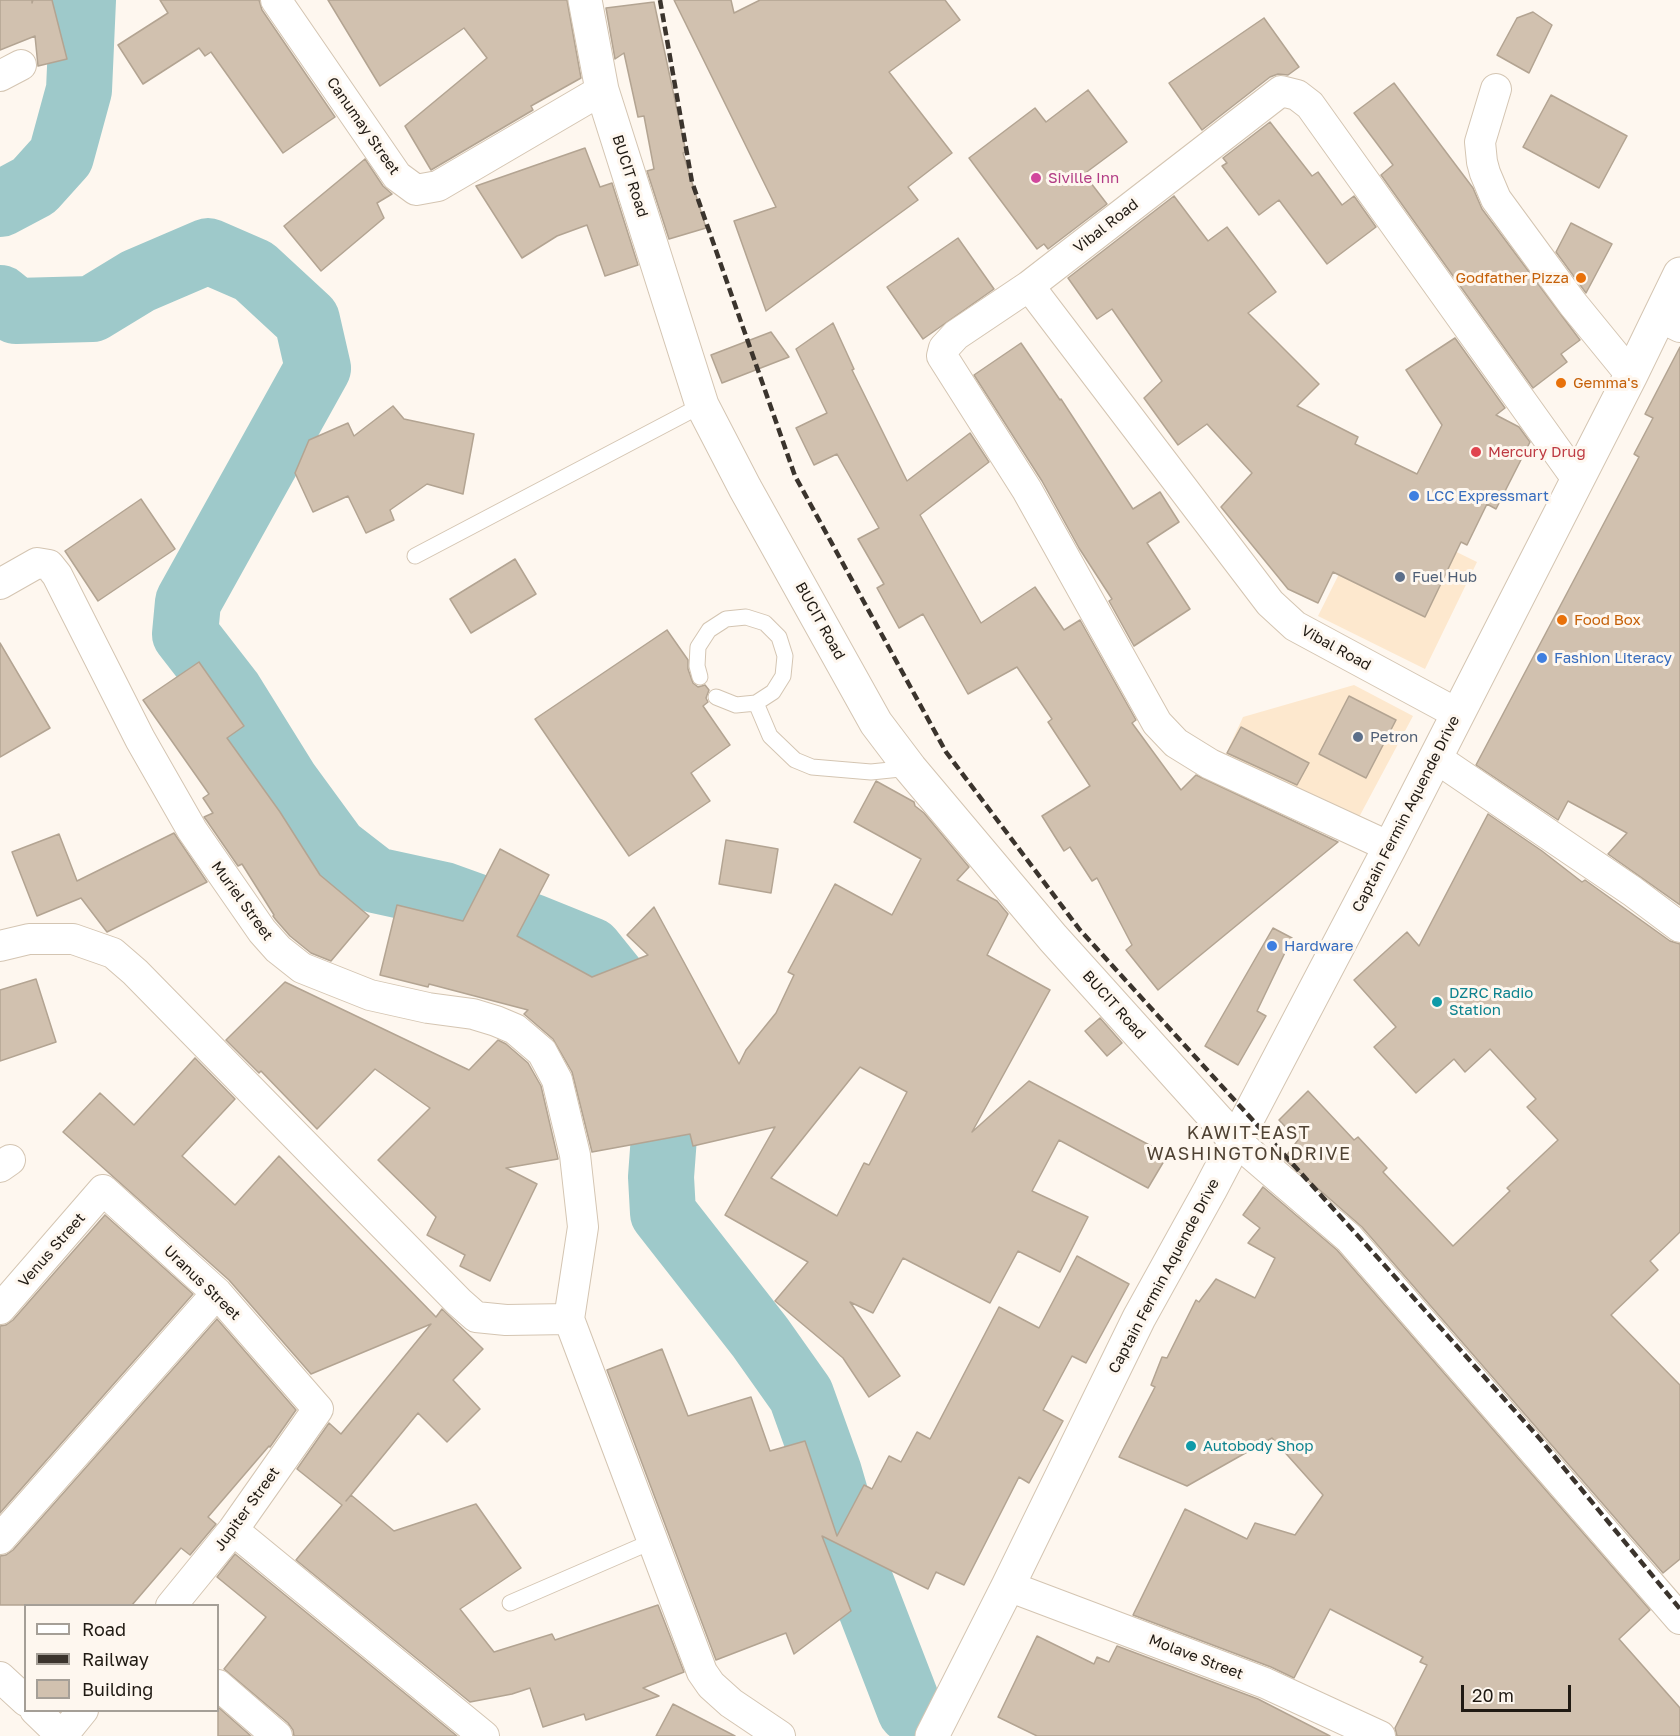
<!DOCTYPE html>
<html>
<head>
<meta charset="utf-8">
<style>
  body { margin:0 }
  #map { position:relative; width:1680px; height:1736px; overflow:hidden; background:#fef7ef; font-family:"Golos Text",sans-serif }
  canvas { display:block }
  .legend { position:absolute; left:24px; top:1604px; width:195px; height:108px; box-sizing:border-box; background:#fef7ef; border:2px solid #a59f97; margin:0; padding:8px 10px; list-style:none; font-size:18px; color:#201a13 }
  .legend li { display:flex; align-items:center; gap:12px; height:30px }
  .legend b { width:30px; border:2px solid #a59f97 }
  .scale { position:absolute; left:1461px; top:1685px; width:110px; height:27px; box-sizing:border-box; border:3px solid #201a13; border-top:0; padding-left:8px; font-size:18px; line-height:21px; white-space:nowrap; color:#201a13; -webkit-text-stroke:4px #fef7ef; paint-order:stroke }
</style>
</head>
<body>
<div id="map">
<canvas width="1680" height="1736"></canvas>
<ul class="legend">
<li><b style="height:8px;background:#fff"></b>Road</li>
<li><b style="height:8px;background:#3b342d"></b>Railway</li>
<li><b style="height:16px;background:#d1c1af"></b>Building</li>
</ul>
<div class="scale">20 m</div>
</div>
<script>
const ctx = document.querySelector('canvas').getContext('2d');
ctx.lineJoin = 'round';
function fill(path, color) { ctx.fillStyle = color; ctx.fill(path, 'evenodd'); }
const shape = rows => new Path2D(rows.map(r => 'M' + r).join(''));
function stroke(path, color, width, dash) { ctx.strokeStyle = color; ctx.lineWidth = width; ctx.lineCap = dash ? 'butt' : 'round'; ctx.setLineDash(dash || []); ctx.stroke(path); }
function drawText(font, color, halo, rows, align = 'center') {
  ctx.font = font + ' "Golos Text",sans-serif'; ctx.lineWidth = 6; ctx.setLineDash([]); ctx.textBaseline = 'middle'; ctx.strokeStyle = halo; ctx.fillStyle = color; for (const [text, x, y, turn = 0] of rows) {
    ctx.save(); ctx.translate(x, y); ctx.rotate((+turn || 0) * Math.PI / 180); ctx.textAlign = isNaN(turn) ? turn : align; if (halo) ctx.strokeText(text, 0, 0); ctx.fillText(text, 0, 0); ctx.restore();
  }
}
fill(shape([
  [1371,510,1477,562,1425,669,1318,616],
  [1354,685,1413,716,1358,819,1226,754,1243,717]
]), '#fde8ce');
stroke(shape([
  [0,204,34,186,61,156,79,90,83,0],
  [0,298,16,311,92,309,138,281,208,251,254,271,307,320,318,368,188,602,185,634,230,692,286,782,335,849,375,880,444,895,533,927,590,950,619,986,653,1051,661,1088,665,1123,661,1177,663,1213,760,1337,801,1395,829,1473,861,1583,910,1710]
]), '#9ec9ca', 66);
const building = shape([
  [0,0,32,0,32,3,33,0,52,0,67,59,38,66,35,36,0,50,0,0],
  [160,0,259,0,262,10,335,117,283,153,211,52,205,56,199,48,143,84,118,45,168,13,160,0],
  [328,0,567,0,581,78,531,106,533,110,431,170,405,126,487,58,464,28,380,86,328,0],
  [674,0,731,0,734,13,760,0,945,0,960,20,889,72,952,153,908,187,918,200,766,311,734,221,776,207,674,0],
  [654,2,686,152,683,153,706,228,669,239,647,171,654,169,644,116,638,117,624,53,615,59,606,8,654,2],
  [1533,12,1552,25,1529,73,1497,55,1517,18,1533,12],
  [1264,18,1299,67,1288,75,1278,74,1270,77,1202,130,1169,83,1264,18],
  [1394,83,1473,188,1482,209,1580,340,1561,354,1567,362,1533,388,1381,175,1393,165,1354,113,1394,83],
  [1088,90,1127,142,1084,174,1107,204,1048,249,1044,244,1037,249,969,158,1035,108,1046,122,1088,90],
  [1551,95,1627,136,1599,188,1523,147,1551,95],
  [1270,122,1312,176,1318,172,1342,205,1354,196,1376,227,1327,264,1279,200,1259,215,1222,166,1227,163,1223,158,1270,122],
  [585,148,600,187,612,183,638,265,605,276,587,225,557,236,522,258,476,186,585,148],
  [365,159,383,186,392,194,377,203,384,218,321,271,284,226,365,159],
  [1174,196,1208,241,1227,227,1276,292,1248,313,1319,384,1297,406,1358,437,1355,444,1417,474,1442,425,1406,370,1455,338,1505,408,1496,415,1519,427,1530,442,1496,509,1487,504,1467,545,1461,542,1425,617,1333,572,1318,603,1288,589,1221,507,1252,473,1207,424,1178,445,1144,398,1162,381,1112,309,1097,319,1068,278,1174,196],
  [1571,223,1612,244,1586,293,1556,252,1571,223],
  [958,238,994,289,923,339,887,287,958,238],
  [833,323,854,369,852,370,907,481,970,433,989,462,920,515,981,623,1035,587,1064,630,1080,620,1136,720,1132,723,1181,790,1196,775,1338,842,1158,990,1126,950,1132,945,1097,878,1092,881,1070,847,1064,851,1042,816,1090,786,1048,722,1052,719,1017,667,968,694,923,614,899,628,877,588,884,584,858,539,879,528,837,454,814,465,796,428,827,413,796,349,833,323],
  [771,332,789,357,722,383,711,355,771,332],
  [1021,343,1060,400,1061,399,1133,509,1160,492,1179,522,1147,543,1190,609,1134,646,1109,601,1112,599,1079,548,1042,481,974,375,1021,343],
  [1680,347,1680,905,1608,854,1627,833,1568,801,1558,820,1476,765,1639,457,1634,454,1653,418,1645,414,1680,347],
  [393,406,404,419,474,434,463,494,427,484,390,510,394,520,366,533,348,496,313,512,295,473,309,440,348,423,354,436,393,406],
  [141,499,175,549,98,601,65,551,141,499],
  [515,559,536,594,471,633,450,599,515,559],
  [667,630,688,660,688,669,693,683,698,687,705,685,709,690,706,698,708,702,703,706,730,745,691,773,710,801,629,856,535,719,667,630],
  [0,643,50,728,0,757,0,643],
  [199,662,244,726,227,738,280,812,320,875,369,916,331,961,311,953,290,936,276,920,273,916,274,915,242,864,238,866,207,821,204,817,213,813,203,798,209,794,143,700,199,662],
  [1349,696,1396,720,1366,778,1319,754,1349,696],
  [1241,727,1309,763,1297,785,1227,753,1241,727],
  [876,781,914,802,915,806,924,813,969,867,957,880,997,901,1008,914,987,955,1050,990,972,1132,1029,1081,1153,1147,1150,1153,1164,1161,1148,1188,1059,1140,1032,1191,1088,1217,1060,1272,1018,1251,990,1303,903,1258,873,1313,850,1302,900,1376,869,1397,843,1358,775,1301,808,1262,725,1215,775,1127,693,1146,690,1134,592,1152,572,1072,553,1039,524,1014,528,1010,429,984,428,987,380,975,397,905,463,921,500,849,549,875,517,936,592,977,648,955,627,935,654,907,739,1064,746,1050,776,1013,794,975,788,972,835,884,892,915,921,859,854,822,876,781],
  [860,1067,907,1092,869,1165,864,1163,837,1216,771,1178,860,1067],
  [1488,814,1542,851,1582,882,1585,880,1670,941,1680,944,1680,1232,1650,1261,1658,1270,1611,1315,1680,1385,1680,1559,1663,1573,1362,1227,1284,1159,1298,1140,1279,1120,1308,1091,1354,1140,1358,1137,1387,1168,1383,1172,1453,1246,1510,1191,1507,1188,1558,1140,1527,1107,1536,1099,1490,1049,1465,1072,1454,1059,1416,1093,1374,1047,1396,1027,1354,980,1407,932,1419,946,1488,814],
  [174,833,207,882,107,932,81,898,37,916,12,852,59,834,77,881,174,833],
  [726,840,778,849,771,893,719,884,726,840],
  [1273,928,1292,938,1257,1011,1266,1016,1238,1065,1205,1046,1273,928],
  [36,979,56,1042,0,1061,0,990,36,979],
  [285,982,469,1070,498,1040,506,1044,528,1063,541,1086,558,1159,506,1168,537,1184,490,1281,460,1266,465,1255,427,1235,436,1217,378,1160,430,1108,375,1069,317,1129,261,1071,259,1073,226,1040,285,982],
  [1100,1018,1122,1043,1107,1056,1085,1031,1100,1018],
  [195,1058,235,1099,182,1156,235,1205,279,1156,436,1317,442,1309,483,1349,453,1380,480,1409,447,1442,418,1413,346,1501,351,1495,394,1531,476,1504,521,1568,460,1609,494,1652,552,1634,555,1640,658,1605,684,1672,643,1688,659,1696,586,1720,584,1714,543,1727,530,1688,512,1694,470,1702,296,1560,342,1505,297,1469,329,1423,341,1434,431,1324,311,1374,229,1280,63,1132,100,1093,134,1125,195,1058],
  [1263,1187,1337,1250,1650,1610,1619,1639,1680,1708,1680,1736,1397,1736,1395,1728,1427,1665,1420,1662,1423,1657,1330,1609,1294,1678,1271,1667,1133,1615,1185,1509,1247,1539,1255,1523,1295,1535,1323,1495,1272,1438,1187,1486,1119,1457,1155,1387,1151,1385,1162,1357,1167,1358,1196,1300,1199,1302,1216,1279,1255,1298,1275,1258,1248,1243,1260,1228,1243,1215,1263,1187],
  [105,1215,193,1294,0,1513,0,1326,6,1325,13,1320,105,1215],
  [1077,1256,1129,1284,1086,1363,1072,1356,1043,1410,1063,1421,1029,1483,1019,1477,964,1585,936,1572,928,1589,822,1536,851,1611,794,1654,786,1633,716,1660,607,1370,662,1349,688,1416,751,1397,770,1451,805,1441,837,1536,864,1485,872,1489,889,1456,901,1462,917,1432,930,1439,999,1307,1039,1328,1077,1256],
  [217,1319,296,1410,270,1447,269,1446,208,1517,216,1524,190,1555,181,1548,132,1605,0,1605,0,1556,6,1555,13,1550,217,1319],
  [235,1554,457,1736,294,1736,293,1730,288,1723,224,1669,266,1617,217,1577,235,1554],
  [1037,1636,1094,1664,1097,1657,1109,1662,1117,1646,1258,1699,1330,1736,1037,1736,998,1717,1037,1636],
  [673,1704,735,1736,656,1736,673,1704],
  [218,1707,251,1736,218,1736,218,1707]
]);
fill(building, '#d1c1af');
stroke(building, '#b3a492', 1.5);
const service = shape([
  [415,556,702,405],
  [700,677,697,666,698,647,709,630,726,619,746,617,765,623,779,637,785,656,783,676,773,692,756,703,736,705,716,697],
  [756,703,770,736,795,760,812,767,871,772,910,768],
  [510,1603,653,1541]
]);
const minor = shape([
  [276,0,397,176,416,190,438,186,602,90],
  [0,76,21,65],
  [1496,89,1480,142,1482,162,1485,173,1496,199,1573,304,1631,375],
  [1029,286,956,335,944,348,942,356,1027,490,1157,723,1176,743,1210,764,1390,847],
  [1660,317,1680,327],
  [0,584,37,563,49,565,57,575,140,739,192,830,262,931,278,949,302,968,370,995,428,1008,473,1014,496,1021,515,1029,542,1052,557,1080,575,1155,583,1227,569,1319],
  [1458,714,1295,626,1270,603,1029,286,1281,91,1297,95,1310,105,1577,479],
  [1436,758,1632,891,1680,927],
  [0,946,29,939,73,939,113,953,135,972,459,1302,476,1317,506,1320,569,1319,702,1672,711,1685,731,1703,780,1736],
  [1236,1141,1349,1238,1680,1619],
  [0,1167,10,1160],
  [0,1309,103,1190,217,1293,318,1409,233,1530,171,1606],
  [233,1530,484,1736],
  [0,1539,217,1293],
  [1008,1586,1265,1683,1380,1736],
  [0,1677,26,1701],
  [218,1685,277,1736],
  [35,1710,62,1736],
  [62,1736,83,1710]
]);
const tertiary = shape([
  [585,0,602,90,702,405,745,488,876,723,910,768,1053,938,1236,1141]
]);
const primary = shape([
  [932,1736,1008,1586,1139,1318,1210,1190,1390,847,1631,375,1680,274]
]);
stroke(service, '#d4c5b2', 17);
stroke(minor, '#d4c5b2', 32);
stroke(tertiary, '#d4c5b2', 35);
stroke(primary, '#d4c5b2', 35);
stroke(service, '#fff', 15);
stroke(minor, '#fff', 30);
stroke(tertiary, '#fff', 33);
stroke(primary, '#fff', 33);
stroke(shape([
  [660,0,692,182,795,476,946,752,1080,930,1378,1258,1540,1439,1680,1609]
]), '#3b342d', 4.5, [9, 4.5]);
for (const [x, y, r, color] of [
  [1036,178,6,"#d1479c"],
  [1581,278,6,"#e8710a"],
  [1561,383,6,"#e8710a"],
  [1476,452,6,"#e0444e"],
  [1414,496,6,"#3f7fe0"],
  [1400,577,6,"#5c6f8a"],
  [1562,620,6,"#e8710a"],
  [1542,658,6,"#3f7fe0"],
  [1358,737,6,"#5c6f8a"],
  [1272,946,6,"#3f7fe0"],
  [1437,1002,6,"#0f9aa8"],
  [1191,1446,6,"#0f9aa8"]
]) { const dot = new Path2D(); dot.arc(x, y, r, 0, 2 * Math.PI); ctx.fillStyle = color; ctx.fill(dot); stroke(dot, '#fef7ef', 2); }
drawText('15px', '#201a13', '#fef7ef', [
  ["Canumay Street",363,126,55],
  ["BUCIT Road",630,176,72],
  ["Vibal Road",1106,226,-38],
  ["BUCIT Road",820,621,61],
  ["Vibal Road",1336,648,29],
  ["Captain Fermin Aquende Drive",1406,814,-63],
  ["Muriel Street",242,901,54],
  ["BUCIT Road",1114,1005,48],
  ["Venus Street",52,1250,-49],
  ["Captain Fermin Aquende Drive",1164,1276,-62],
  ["Uranus Street",202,1283,44],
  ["Jupiter Street",247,1509,-54],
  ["Molave Street",1196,1657,21]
]);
drawText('15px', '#b23c85', '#fef7ef', [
  ["Siville Inn",1048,178]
], 'left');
drawText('15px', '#c56008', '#fef7ef', [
  ["Godfather Pizza",1569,278,"right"],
  ["Gemma's",1573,383],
  ["Food Box",1574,620]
], 'left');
drawText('15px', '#be3a42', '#fef7ef', [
  ["Mercury Drug",1488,452]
], 'left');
drawText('15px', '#366cbe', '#fef7ef', [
  ["LCC Expressmart",1426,496],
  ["Fashion Literacy",1554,658],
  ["Hardware",1284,946]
], 'left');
drawText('15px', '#4e5e75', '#fef7ef', [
  ["Fuel Hub",1412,577],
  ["Petron",1370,737]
], 'left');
drawText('15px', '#0d838f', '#fef7ef', [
  ["DZRC Radio",1449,993],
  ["Station",1449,1010],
  ["Autobody Shop",1203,1446]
], 'left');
ctx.letterSpacing = '1.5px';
drawText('18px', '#4f4233', '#fef7ef', [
  ["KAWIT-EAST",1249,1133],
  ["WASHINGTON DRIVE",1249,1154]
]);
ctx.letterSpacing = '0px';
</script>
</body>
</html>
